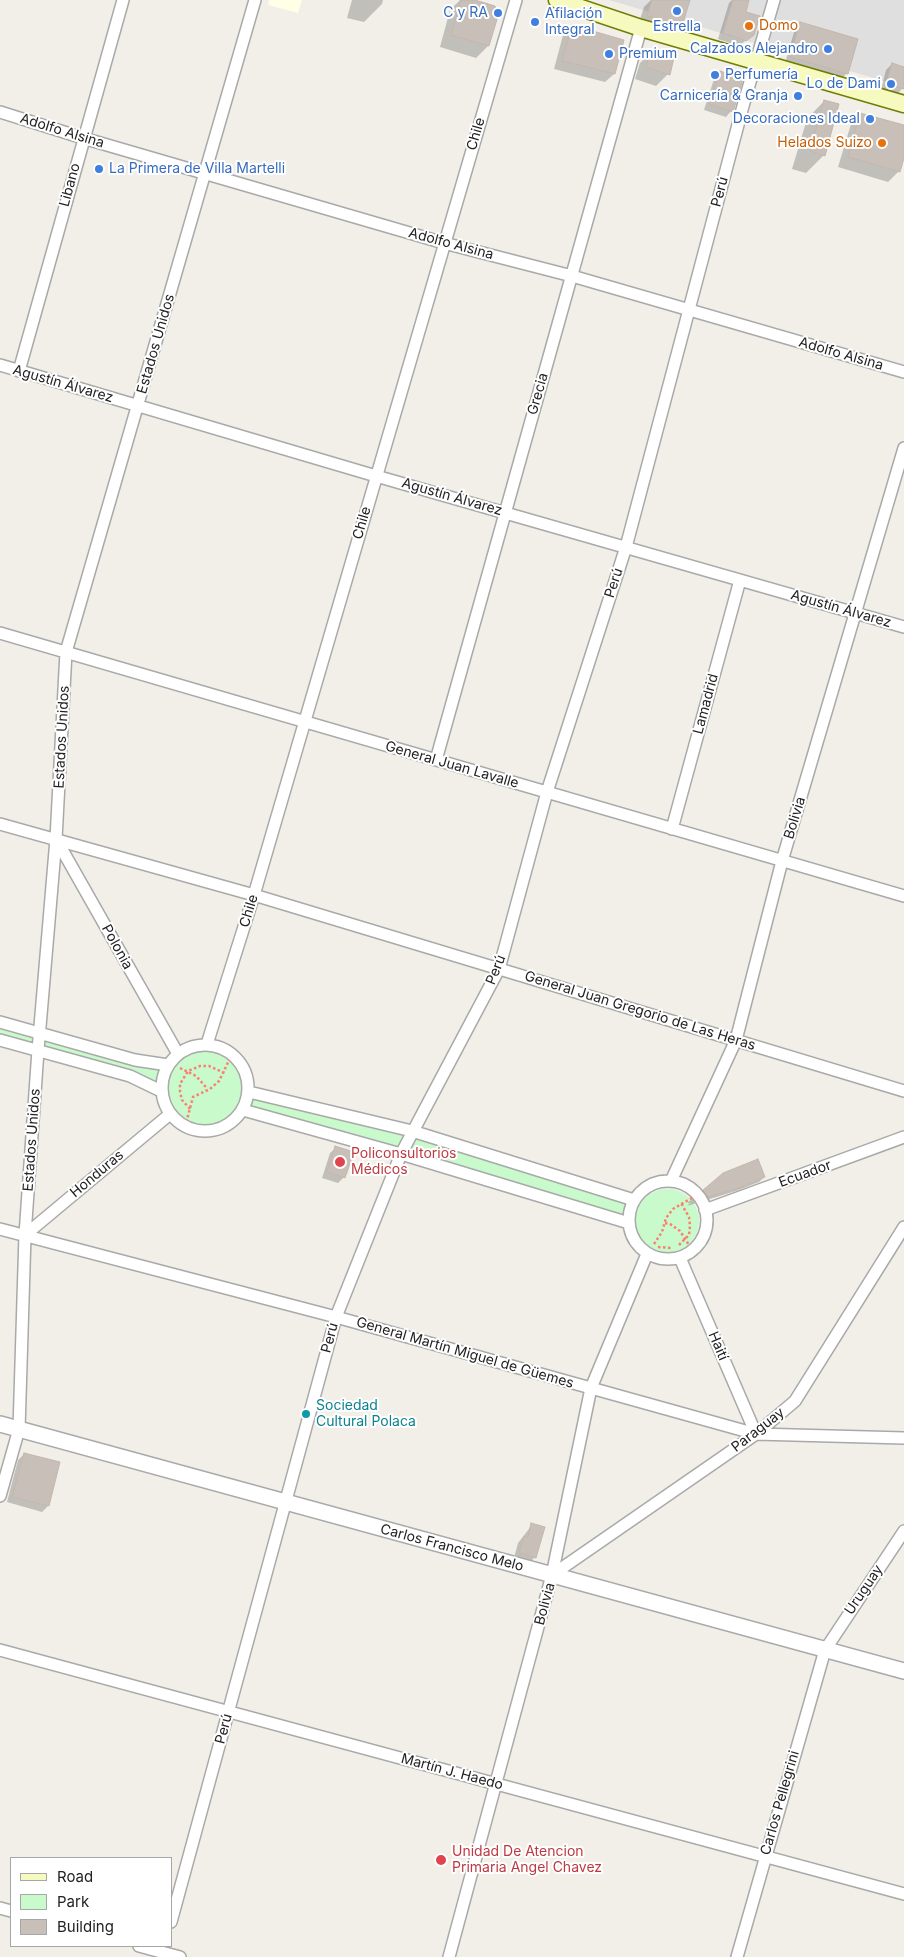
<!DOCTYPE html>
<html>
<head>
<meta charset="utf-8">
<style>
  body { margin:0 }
  #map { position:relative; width:904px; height:1957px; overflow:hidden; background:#f2efe9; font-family:Inter,sans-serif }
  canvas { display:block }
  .legend { position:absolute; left:10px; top:1857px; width:162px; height:90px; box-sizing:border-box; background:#fff; border:1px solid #a7a7a7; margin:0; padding:6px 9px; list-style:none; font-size:15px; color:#222 }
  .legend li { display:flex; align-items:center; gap:10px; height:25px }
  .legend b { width:25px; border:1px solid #a7a7a7 }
</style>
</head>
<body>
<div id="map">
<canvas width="904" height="1957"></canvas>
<ul class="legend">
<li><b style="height:6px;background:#f7fabf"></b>Road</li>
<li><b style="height:14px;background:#c8facc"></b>Park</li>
<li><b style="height:14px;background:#c7bfb8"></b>Building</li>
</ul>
</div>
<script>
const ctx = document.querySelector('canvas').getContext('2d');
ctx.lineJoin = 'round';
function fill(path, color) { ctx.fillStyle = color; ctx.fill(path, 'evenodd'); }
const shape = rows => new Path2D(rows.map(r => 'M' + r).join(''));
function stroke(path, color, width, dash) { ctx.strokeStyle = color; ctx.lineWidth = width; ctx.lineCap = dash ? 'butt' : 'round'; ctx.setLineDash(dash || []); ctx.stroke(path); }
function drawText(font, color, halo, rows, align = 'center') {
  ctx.font = font + ' Inter,sans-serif'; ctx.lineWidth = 4; ctx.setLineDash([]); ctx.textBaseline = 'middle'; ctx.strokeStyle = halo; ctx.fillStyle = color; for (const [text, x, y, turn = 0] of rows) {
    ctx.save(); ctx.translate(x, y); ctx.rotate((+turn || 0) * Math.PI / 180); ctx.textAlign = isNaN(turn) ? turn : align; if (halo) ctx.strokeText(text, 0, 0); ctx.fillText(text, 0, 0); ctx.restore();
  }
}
fill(shape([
  [609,0,904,0,904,87]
]), '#e0dfdf');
fill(shape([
  [269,0,302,0,298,13,268,5]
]), '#ffffe5');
fill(shape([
  [0,1022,168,1065,163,1077,161,1091,0,1039],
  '168 1089a38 38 0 1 1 76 0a38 38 0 1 1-76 0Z',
  [249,1092,412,1131,634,1200,629,1223,243,1110],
  '635 1221a32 32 0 1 1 64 0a32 32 0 1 1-64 0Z'
]), '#c8facc');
fill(shape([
  [352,0,383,0,382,4,364,22,347,18],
  [460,0,471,0,488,46,476,58,440,47,450,10],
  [651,0,689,0,681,25,672,35,638,25,644,7],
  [732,0,742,0,744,12,753,34,739,46,718,39,729,3],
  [801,23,847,73,841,79,785,63,795,29],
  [572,27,614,74,605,82,554,69,563,35],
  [652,51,668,74,656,86,635,79,640,63],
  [892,64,904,68,902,89,896,95,881,90,886,70],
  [720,73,731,111,726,117,704,110,714,79],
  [824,101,824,155,806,173,792,169,807,119],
  [861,114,904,126,904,154,899,171,888,182,838,167,851,124],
  [336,1148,344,1177,338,1183,322,1178,330,1153],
  [724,1174,764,1177,759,1182,736,1191,687,1206],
  [24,1454,58,1463,48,1506,42,1512,7,1502,18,1460],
  [532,1525,535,1557,529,1563,514,1558,518,1543]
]), '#0003');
const building = shape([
  [461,0,475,0,495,6,498,16,489,46,451,35,461,0],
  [652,0,690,0,682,26,647,16,652,0],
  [733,0,749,0,746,12,760,16,754,35,746,41,723,33,733,0],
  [800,22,858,39,848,74,790,57,800,22],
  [572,25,624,40,615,74,562,61,572,25],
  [656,48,675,53,670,75,646,67,649,54,651,50,656,48],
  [892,63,904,67,904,89,886,84,892,63],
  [720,71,743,79,733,112,709,104,720,71],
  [824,100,839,104,825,156,810,151,824,100],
  [860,113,904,125,904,158,900,172,848,157,860,113],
  [335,1146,354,1152,345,1178,327,1172,335,1146],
  [758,1159,765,1177,742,1187,688,1203,723,1173,758,1159],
  [24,1453,60,1462,49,1506,12,1497,24,1453],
  [531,1523,545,1527,536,1558,519,1553,524,1536,528,1537,531,1523]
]);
fill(building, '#c7bfb8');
stroke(building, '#c4b6ab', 1);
const minor = shape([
  [0,112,83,138,444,243,572,276,904,372],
  [0,365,376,476,904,627],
  [19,371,123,0],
  [0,633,904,896],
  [436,760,641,28],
  [0,824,254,895,904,1091],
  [672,829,740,580],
  [56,839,178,1054],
  [0,1022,135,1060,168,1065],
  [0,1040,130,1076,161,1091],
  [207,1044,254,895,516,0],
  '162 1088a43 43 0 1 1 86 0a43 43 0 1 1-86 0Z',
  [249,1092,412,1131,634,1200],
  [243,1110,401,1154,629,1223],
  [671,1181,736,1040,782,861,904,448],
  '629 1220a39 39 0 1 1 78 0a39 39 0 1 1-78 0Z',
  [705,1210,904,1137],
  [0,1229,336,1317,756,1434,904,1438],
  [25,1235,170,1114],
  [680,1258,756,1434],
  [0,1496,19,1429,25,1235,38,1050,56,839,66,652,255,0],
  [552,1575,756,1434,795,1401,904,1227],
  [0,1650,904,1894],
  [0,1908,11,1911],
  [171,1922,336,1317,401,1154,499,969,547,792,626,547,743,106,774,0],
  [139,1946,180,1957],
  [449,1957,552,1575,591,1388,647,1254],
  [737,1957,825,1650,904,1531]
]);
const tertiary = shape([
  [0,1424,904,1671]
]);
const secondary = shape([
  [557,0,641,28,904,104]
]);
stroke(minor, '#a9a9a9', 14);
stroke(tertiary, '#a9a9a9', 18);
stroke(secondary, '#707d05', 19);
stroke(shape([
  [180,1068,196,1076,205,1086,205,1090],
  [190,1109,182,1100,180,1092,180,1084,188,1071,200,1066,209,1066,225,1073],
  [185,1127,193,1097,210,1089,219,1081,232,1054],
  [665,1223,670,1224,680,1231,689,1245,690,1249],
  [654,1244,662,1232,666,1218,673,1209,697,1195],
  [679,1245,689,1235,690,1226,689,1217,681,1203],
  [658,1247,672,1248]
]), '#fa8072', 2.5, [2.5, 2.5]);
stroke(minor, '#fff', 11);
stroke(tertiary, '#fff', 15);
stroke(secondary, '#f7fabf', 16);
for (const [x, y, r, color] of [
  [677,11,5,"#3f7fe0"],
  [498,13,5,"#3f7fe0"],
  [535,22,5,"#3f7fe0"],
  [749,26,5,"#e8710a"],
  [828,49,5,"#3f7fe0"],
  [609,54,5,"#3f7fe0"],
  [715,75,5,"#3f7fe0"],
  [891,84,5,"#3f7fe0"],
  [798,96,5,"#3f7fe0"],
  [870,119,5,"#3f7fe0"],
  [882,143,5,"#e8710a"],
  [99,169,5,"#3f7fe0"],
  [340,1162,6,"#e0444e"],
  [306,1414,5,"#0f9aa8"],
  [441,1860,6,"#e0444e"]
]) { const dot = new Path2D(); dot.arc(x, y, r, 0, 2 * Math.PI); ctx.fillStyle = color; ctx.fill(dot); stroke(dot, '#fff', 2); }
drawText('14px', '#366cbe', '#fff', [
  ["C y RA",488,13],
  ["Afilación",545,14,"left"],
  ["Integral",545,30,"left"],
  ["Estrella",677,27,"center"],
  ["Calzados Alejandro",818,49],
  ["Premium",619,54,"left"],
  ["Perfumería",725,75,"left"],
  ["Lo de Dami",881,84],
  ["Carnicería & Granja",788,96],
  ["Decoraciones Ideal",860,119],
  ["La Primera de Villa Martelli",109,169,"left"]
], 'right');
drawText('14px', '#c56008', '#fff', [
  ["Domo",759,26],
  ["Helados Suizo",872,143,"right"]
], 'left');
drawText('14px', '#222', '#fff', [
  ["Adolfo Alsina",62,131,17],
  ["Chile",476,134,-74],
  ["Libano",70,185,-75],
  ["Perú",720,192,-75],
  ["Adolfo Alsina",451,244,15],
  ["Estados Unidos",156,344,-74],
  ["Adolfo Alsina",841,354,16],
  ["Agustín Álvarez",63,384,16],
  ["Grecia",538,394,-74],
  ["Agustín Álvarez",452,497,16],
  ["Chile",362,523,-74],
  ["Perú",614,583,-72],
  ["Agustín Álvarez",841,609,16],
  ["Lamadrid",706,704,-75],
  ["Estados Unidos",62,737,-87],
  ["General Juan Lavalle",452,765,16],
  ["Bolivia",795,818,-73],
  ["Chile",249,911,-73],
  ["Polonia",117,947,61],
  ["Perú",496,970,-68],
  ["General Juan Gregorio de Las Heras",640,1011,17],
  ["Estados Unidos",32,1140,-86],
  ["Honduras",97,1174,-40],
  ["Ecuador",805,1174,-20],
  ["Perú",330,1338,-75],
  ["Haití",718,1346,67],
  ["General Martín Miguel de Güemes",465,1353,16],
  ["Paraguay",758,1430,-38],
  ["Carlos Francisco Melo",452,1548,15],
  ["Uruguay",864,1590,-56],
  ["Bolivia",545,1604,-75],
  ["Perú",224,1729,-75],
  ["Martín J. Haedo",452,1772,15],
  ["Carlos Pellegrini",780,1803,-74]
]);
drawText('14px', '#be3a42', '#fff', [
  ["Policonsultorios",351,1154],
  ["Médicos",351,1170],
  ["Unidad De Atencion",452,1852],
  ["Primaria Angel Chavez",452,1868]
], 'left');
drawText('14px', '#0d838f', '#fff', [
  ["Sociedad",316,1406],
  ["Cultural Polaca",316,1422]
], 'left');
</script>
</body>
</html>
